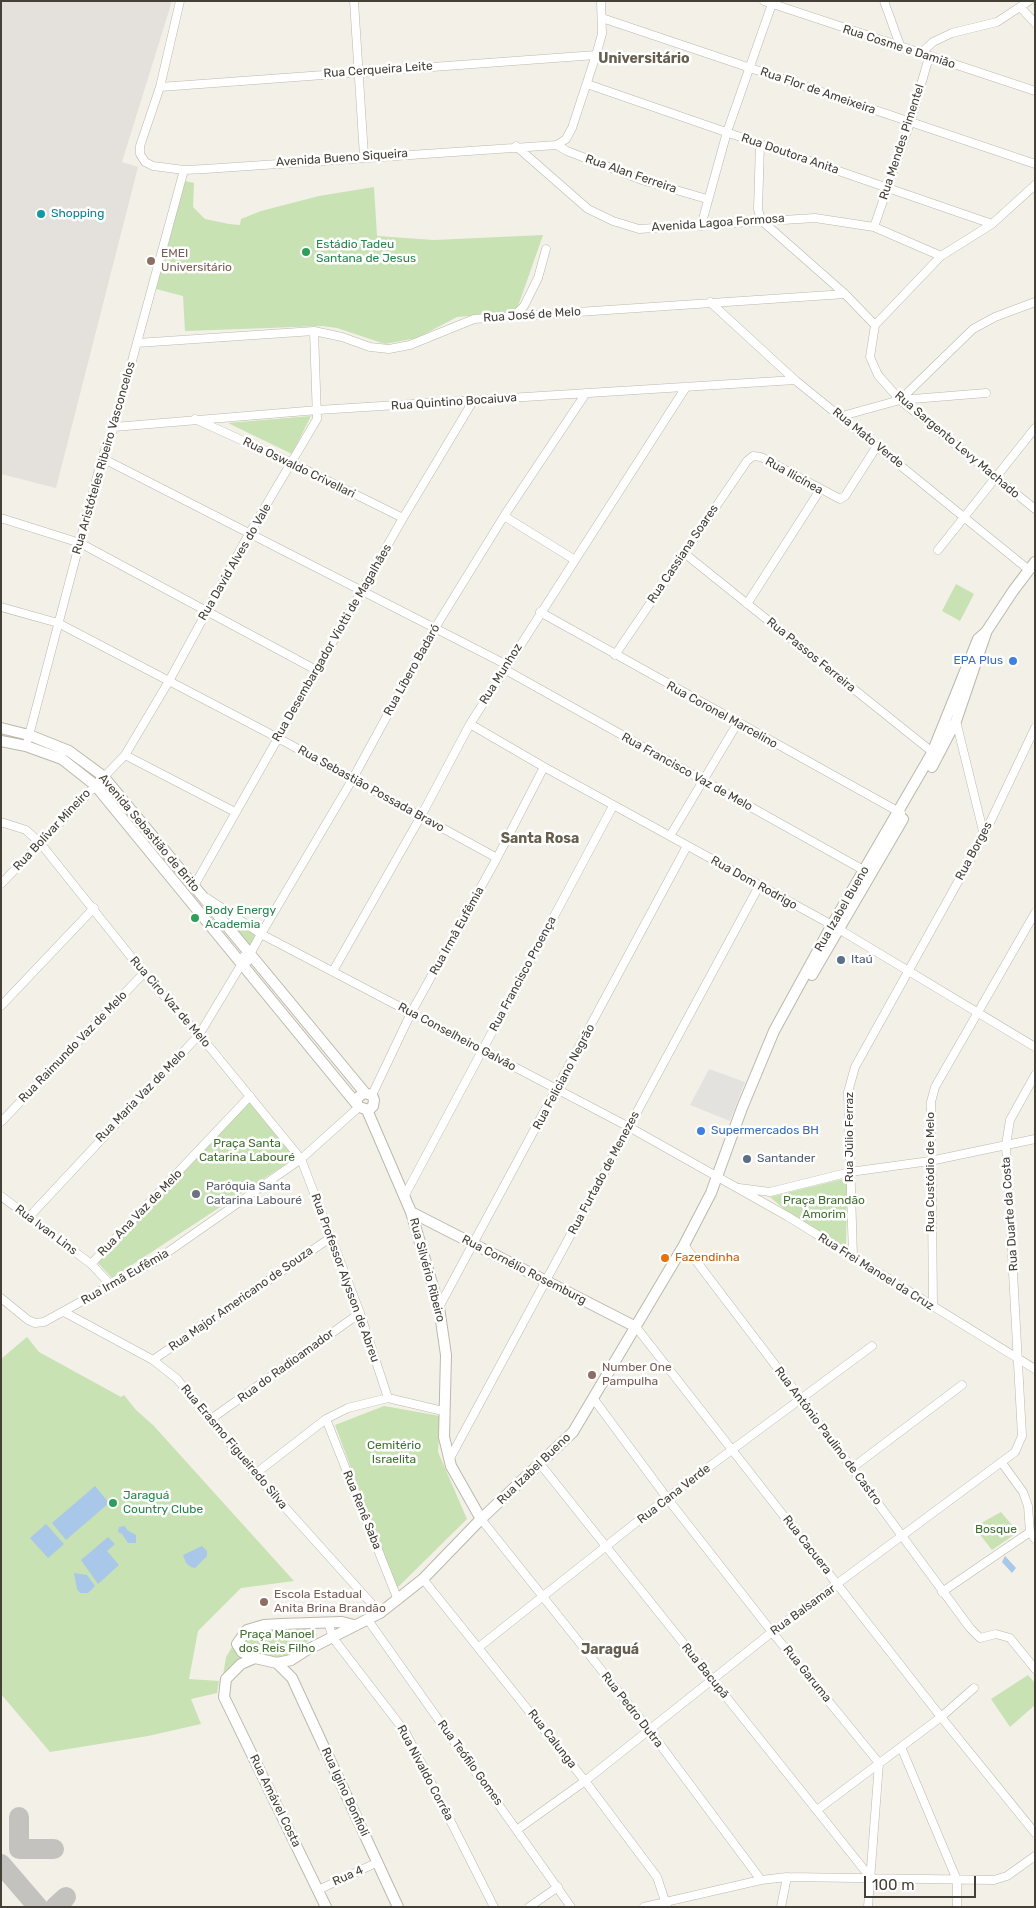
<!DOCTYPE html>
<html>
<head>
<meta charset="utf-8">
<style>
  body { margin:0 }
  #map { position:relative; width:1036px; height:1908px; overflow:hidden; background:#f2f0e7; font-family:Rubik,sans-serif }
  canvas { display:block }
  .frame { position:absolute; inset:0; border:2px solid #444037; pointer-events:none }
  .scale { position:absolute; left:864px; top:1876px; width:112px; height:22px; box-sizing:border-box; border:2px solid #444037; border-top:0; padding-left:6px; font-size:15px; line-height:18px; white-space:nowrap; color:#444037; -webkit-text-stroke:4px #fff; paint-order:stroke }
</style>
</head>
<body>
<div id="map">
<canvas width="1036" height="1908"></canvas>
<div class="frame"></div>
<div class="scale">100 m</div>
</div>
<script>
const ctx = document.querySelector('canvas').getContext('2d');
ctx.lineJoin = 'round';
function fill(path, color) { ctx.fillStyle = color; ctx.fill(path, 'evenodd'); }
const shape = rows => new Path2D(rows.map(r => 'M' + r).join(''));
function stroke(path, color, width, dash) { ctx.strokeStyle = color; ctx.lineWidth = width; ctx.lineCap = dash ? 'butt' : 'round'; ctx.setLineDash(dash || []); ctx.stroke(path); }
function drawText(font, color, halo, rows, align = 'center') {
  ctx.font = font + ' Rubik,sans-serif'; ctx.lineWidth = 5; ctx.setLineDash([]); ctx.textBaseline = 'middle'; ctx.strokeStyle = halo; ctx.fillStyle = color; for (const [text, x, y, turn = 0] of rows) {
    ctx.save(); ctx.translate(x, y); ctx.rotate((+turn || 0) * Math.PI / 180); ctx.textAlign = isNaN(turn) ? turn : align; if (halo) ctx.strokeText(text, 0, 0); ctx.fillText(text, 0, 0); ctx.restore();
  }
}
fill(shape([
  [1,1,172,1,122,162,138,167,56,488,1,474]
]), '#e4e1dc');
fill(shape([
  [185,181,194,183,193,207,205,219,229,224,240,225,241,219,261,211,319,196,374,187,377,236,434,240,543,235,516,312,457,317,417,338,385,344,337,328,322,326,185,331,183,296,156,289],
  [311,416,292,454,228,423],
  [956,584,974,594,960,621,942,611],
  [211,902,259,931,250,950],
  [249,1102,295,1158,112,1278,97,1262],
  [847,1178,846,1249,792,1216,770,1197],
  [27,1337,39,1352,121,1397,124,1395,136,1410,153,1425,294,1581,241,1588,198,1631,189,1679,219,1681,217,1693,191,1699,201,1724,148,1736,50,1752,1,1694,1,1359],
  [384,1406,440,1416,438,1452,467,1519,396,1589,335,1425],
  [1001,1512,1018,1532,992,1550,974,1527],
  [299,1627,317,1634,286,1658,256,1656,236,1645,249,1632,264,1628],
  [232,1647,240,1655,252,1658,223,1676,226,1657],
  [1028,1675,1035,1683,1035,1705,1010,1727,991,1699]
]), '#c8e2b4');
fill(shape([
  [709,1069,745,1082,730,1121,690,1105]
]), '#e3e2df');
fill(shape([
  [95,1486,109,1503,66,1540,52,1523],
  [46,1524,64,1544,48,1558,30,1538],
  [125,1526,127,1530,136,1535,136,1543,128,1543,122,1534,118,1532,119,1527],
  [108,1537,115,1544,107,1551,119,1565,98,1584,81,1560],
  [202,1546,207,1551,207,1556,195,1568,191,1567,186,1563,183,1555],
  [1005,1556,1016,1568,1012,1573,1002,1562],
  [74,1573,87,1575,95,1586,88,1593,80,1593,77,1589]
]), '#a9c7e9');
stroke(shape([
  [19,1817,19,1849,54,1849],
  [1,1864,38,1907],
  [55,1907,66,1897]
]), '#c4c2be', 20);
const minor = shape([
  [180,1,160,87,140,146,140,154,145,162,153,166,184,170,205,169,557,145],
  [354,1,364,156],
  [764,1,1035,91],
  [884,1,901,48],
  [1020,7,1035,23],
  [602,18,1035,164],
  [920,54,933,42,952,33,997,22,1029,1],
  [587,84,992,224],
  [160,87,596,55],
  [760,144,758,209,761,220,845,294,875,325],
  [557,145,567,151,642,180,707,199],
  [557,145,566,139,572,128,596,55,602,34,601,1],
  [516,146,588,209,613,221,639,229,815,218,874,227,941,256],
  [1035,185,992,224,941,256,875,325,870,357,878,375,900,400,1035,509],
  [701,226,727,132,773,1],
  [874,227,910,123,929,57],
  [710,302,795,380,1029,570],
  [514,316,524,306,538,278,546,249],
  [137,343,314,331,342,337,370,347,389,349,410,345,474,319,845,294],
  [900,400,986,393],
  [842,416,900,400,973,329,995,317,1035,302],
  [195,419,292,463,403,518],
  [114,427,318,410,795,380],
  [102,458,507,665],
  [504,516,575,560],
  [1,518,80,543,318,671],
  [938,550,1035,428],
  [684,553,936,755],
  [747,604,820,490],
  [1,607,58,623,278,738,497,858],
  [540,612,901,813],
  [615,655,747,461,753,456,761,457,840,499,845,496,877,446],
  [504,669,867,872],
  [956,721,984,835],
  [470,724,544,767,832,925,1035,1047],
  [28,739,102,458,114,427,184,170],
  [125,755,235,812],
  [1,822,26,830,41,844,144,973,212,1050,301,1159,360,1313,388,1398],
  [670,836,737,724],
  [1,884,125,755,169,681,249,534,317,419,314,331],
  [194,886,403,518,473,401],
  [207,898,261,934,629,1127,787,1216,1035,1369],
  [241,965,244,965,250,959,250,954,261,934,352,780,435,628,504,516,586,393],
  [333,971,421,816,470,724,686,387],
  [1,1006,94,908],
  [372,1095,411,1013,497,858,544,767],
  [1,1122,144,973],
  [739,1188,770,1192,850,1172,930,1161,1035,1139],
  [405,1195,613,806],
  [1,1196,91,1264,111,1285],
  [29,1217,199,1035,241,965,240,961,244,956,250,954],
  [684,1245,801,1399,970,1628,980,1638,996,1634,1010,1638,1035,1669],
  [853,1257,848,1092,855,1067,984,835,1035,728],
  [91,1264,250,1096],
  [1,1298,28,1320,35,1323,44,1322,155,1261,301,1159,359,1107],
  [439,1307,687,846],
  [933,1307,931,1102,935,1087,1035,913],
  [64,1312,153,1360,177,1379,255,1474,380,1613],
  [636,1327,941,1717,1035,1833],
  [153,1360,330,1238],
  [593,1398,667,1498,772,1632,879,1763,868,1907],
  [211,1419,360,1313],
  [326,1419,398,1600],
  [449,1460,759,886],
  [1002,1463,1023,1492,1028,1506,1030,1532,1035,1539],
  [541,1465,870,1877],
  [852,1468,962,1385],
  [255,1474,326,1419,348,1408,388,1398,443,1411],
  [481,1519,650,1731,761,1880],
  [423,1579,585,1781,657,1877,667,1907],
  [942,1592,1030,1532],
  [368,1620,571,1907],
  [328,1622,333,1638,406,1733,494,1907],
  [479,1647,667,1498,872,1346],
  [901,1747,957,1880,957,1907],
  [817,1810,941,1717,974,1688],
  [518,1829,585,1781,772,1632,1015,1452,1022,1436,1006,1145,1010,1120,1035,1075],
  [318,1890,378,1862],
  [529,1907,558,1887],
  [644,1907,761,1880,787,1877,994,1880,1007,1876,1035,1856],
  [781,1907,787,1877]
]);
const tertiary = shape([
  [1,728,29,735,69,751,103,776,365,1093],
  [1,741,26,746,62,759,95,785,359,1107,369,1110,373,1106,374,1100,372,1095,364,1093,357,1098,357,1104],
  [932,767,956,721,986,633],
  [812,975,903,819],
  [367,1110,411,1212,439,1307,446,1355,444,1437,451,1466,481,1519],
  [411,1212,636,1327],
  [255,1658,242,1652,237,1644,247,1630,264,1625,281,1624,342,1622,354,1625],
  [277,1663,292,1678,398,1907],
  [326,1907,224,1697,226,1679,241,1664,255,1658,277,1663,291,1660,305,1651,380,1613,423,1579,481,1519,573,1432,684,1245,711,1193,742,1108,774,1031,832,925,932,753,978,639,986,632,1013,591,1035,562]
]);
stroke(minor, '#bcb8ab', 9);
stroke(tertiary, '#bcb8ab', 12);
stroke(minor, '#fff', 8);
stroke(tertiary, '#fff', 10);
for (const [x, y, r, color] of [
  [41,214,5,"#0f9aa8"],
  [306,252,5,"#2e9e5b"],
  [151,261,5,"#8d6e63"],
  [1013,661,5,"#3f7fe0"],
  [195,918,5,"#2e9e5b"],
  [841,960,5,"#5c6f8a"],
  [701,1131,5,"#3f7fe0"],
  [747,1159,5,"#5c6f8a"],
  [196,1194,5,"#6b7280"],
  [665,1258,5,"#e8710a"],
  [592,1375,5,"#8d6e63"],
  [113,1503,5,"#2e9e5b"],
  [264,1602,5,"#8d6e63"]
]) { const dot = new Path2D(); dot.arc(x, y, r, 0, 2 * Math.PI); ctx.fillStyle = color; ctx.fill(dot); stroke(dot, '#fff', 2); }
drawText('12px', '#444037', '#fff', [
  ["Rua Cosme e Damião",899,47,18],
  ["Rua Cerqueira Leite",378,70,-4],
  ["Rua Flor de Ameixeira",818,91,19],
  ["Rua Mendes Pimentel",902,142,-72],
  ["Rua Doutora Anita",790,154,19],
  ["Avenida Bueno Siqueira",342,158,-4],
  ["Rua Alan Ferreira",631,174,19],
  ["Avenida Lagoa Formosa",718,223,-4],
  ["Rua José de Melo",532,315,-4],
  ["Rua Quintino Bocaiuva",454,402,-4],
  ["Rua Mato Verde",868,438,39],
  ["Rua Sargento Levy Machado",957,445,40],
  ["Rua Aristóteles Ribeiro Vasconcelos",104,458,-74],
  ["Rua Oswaldo Crivellari",299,468,26],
  ["Rua Ilicínea",794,476,29],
  ["Rua Cassiana Soares",683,554,-56],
  ["Rua David Alves do Vale",235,562,-60],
  ["Rua Desembargador Viotti de Magalhães",332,643,-60],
  ["Rua Passos Ferreira",811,655,39],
  ["Rua Líbero Badaró",412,670,-61],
  ["Rua Munhoz",501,674,-58],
  ["Rua Coronel Marcelino",722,715,29],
  ["Rua Francisco Vaz de Melo",687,772,29],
  ["Rua Sebastião Possada Bravo",371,789,29],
  ["Rua Bolívar Mineiro",52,830,-47],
  ["Avenida Sebastião de Brito",149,833,50],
  ["Rua Borges",974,851,-62],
  ["Rua Dom Rodrigo",754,883,29],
  ["Rua Izabel Bueno",842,909,-60],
  ["Rua Irmã Eufêmia",457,931,-61],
  ["Rua Francisco Proença",523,974,-62],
  ["Rua Ciro Vaz de Melo",170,1002,49],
  ["Rua Conselheiro Galvão",457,1037,28],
  ["Rua Raimundo Vaz de Melo",73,1047,-46],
  ["Rua Feliciano Negrão",564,1077,-62],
  ["Rua Maria Vaz de Melo",141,1096,-46],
  ["Rua Júlio Ferraz",850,1137,-90],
  ["Rua Custódio de Melo",931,1172,-90],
  ["Rua Furtado de Menezes",604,1173,-62],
  ["Rua Ana Vaz de Melo",140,1213,-46],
  ["Rua Duarte da Costa",1010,1214,-94],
  ["Rua Ivan Lins",46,1230,37],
  ["Rua Silvério Ribeiro",427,1270,75],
  ["Rua Cornélio Rosemburg",524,1270,27],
  ["Rua Frei Manoel da Cruz",876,1272,32],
  ["Rua Irmã Eufêmia",125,1277,-30],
  ["Rua Professor Alysson de Abreu",345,1278,70],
  ["Rua Major Americano de Souza",241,1299,-35],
  ["Rua do Radioamador",286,1366,-36],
  ["Rua Antônio Paulino de Castro",828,1436,53],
  ["Rua Erasmo Figueiredo Silva",234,1447,50],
  ["Rua Izabel Bueno",534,1469,-44],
  ["Rua Cana Verde",674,1494,-38],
  ["Rua Renê Saba",362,1510,68],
  ["Rua Cacuera",807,1545,52],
  ["Rua Balsamar",803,1610,-36],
  ["Rua Bacupã",705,1671,51],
  ["Rua Garuma",807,1674,51],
  ["Rua Pedro Dutra",632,1710,52],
  ["Rua Calunga",552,1739,52],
  ["Rua Teófilo Gomes",470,1763,54],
  ["Rua Nivaldo Corrêa",425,1773,62],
  ["Rua Igino Bonfioli",345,1792,65],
  ["Rua Amável Costa",275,1801,64],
  ["Rua 4",348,1876,-24]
]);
drawText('12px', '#0d838f', '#fff', [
  ["Shopping",51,214]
], 'left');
drawText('12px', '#27864d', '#fff', [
  ["Estádio Tadeu",316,245],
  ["Santana de Jesus",316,259],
  ["Body Energy",205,911],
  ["Academia",205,925],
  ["Jaraguá",123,1496],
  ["Country Clube",123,1510]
], 'left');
drawText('12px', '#785e54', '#fff', [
  ["EMEI",161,254],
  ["Universitário",161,268],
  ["Number One",602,1368],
  ["Pampulha",602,1382],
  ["Escola Estadual",274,1595],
  ["Anita Brina Brandão",274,1609]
], 'left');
drawText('12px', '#366cbe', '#fff', [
  ["EPA Plus",1003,661],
  ["Supermercados BH",711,1131,"left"]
], 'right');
drawText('12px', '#4e5e75', '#fff', [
  ["Itaú",851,960],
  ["Santander",757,1159]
], 'left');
drawText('12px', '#407030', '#fff', [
  ["Praça Santa",247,1144],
  ["Catarina Labouré",247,1158],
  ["Praça Brandão",824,1201],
  ["Amorim",824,1215],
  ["Cemitério",394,1446],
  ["Israelita",394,1460],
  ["Bosque",996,1530],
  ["Praça Manoel",277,1635],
  ["dos Reis Filho",277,1649]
]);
drawText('12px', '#5b616d', '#fff', [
  ["Paróquia Santa",206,1187],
  ["Catarina Labouré",206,1201]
], 'left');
drawText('12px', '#c56008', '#fff', [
  ["Fazendinha",675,1258]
], 'left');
drawText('bold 14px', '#665f4f', '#fff', [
  ["Universitário",644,59],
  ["Santa Rosa",540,839],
  ["Jaraguá",610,1650]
]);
</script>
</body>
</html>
